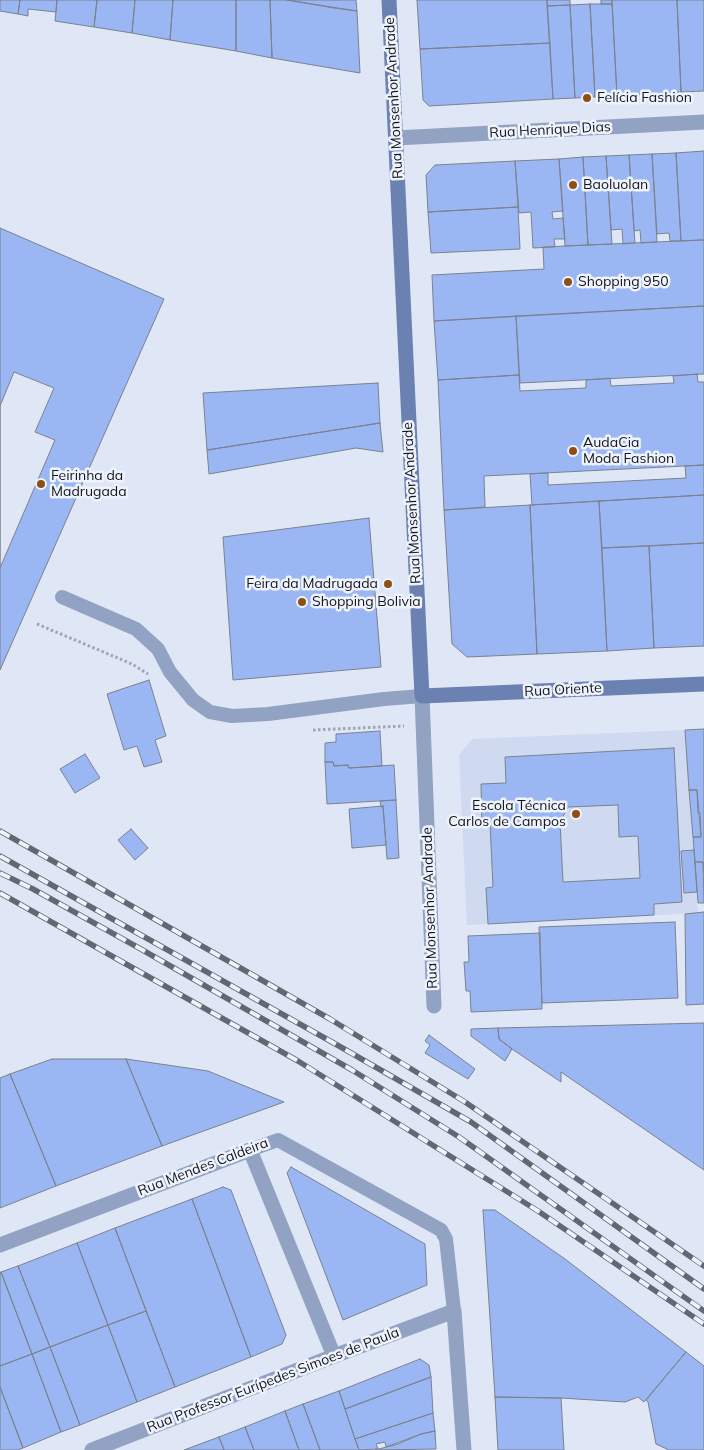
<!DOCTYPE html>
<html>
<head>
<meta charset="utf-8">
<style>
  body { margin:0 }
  canvas { display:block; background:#dfe6f6 }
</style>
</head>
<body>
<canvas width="704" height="1450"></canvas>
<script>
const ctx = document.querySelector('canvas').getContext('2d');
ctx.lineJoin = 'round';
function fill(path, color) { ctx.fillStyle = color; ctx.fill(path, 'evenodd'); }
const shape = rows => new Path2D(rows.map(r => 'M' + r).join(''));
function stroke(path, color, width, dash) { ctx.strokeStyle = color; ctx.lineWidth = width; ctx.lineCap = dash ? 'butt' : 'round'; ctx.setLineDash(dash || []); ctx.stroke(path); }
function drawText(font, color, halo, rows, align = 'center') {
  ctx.font = font + ' Mulish,sans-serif'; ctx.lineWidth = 5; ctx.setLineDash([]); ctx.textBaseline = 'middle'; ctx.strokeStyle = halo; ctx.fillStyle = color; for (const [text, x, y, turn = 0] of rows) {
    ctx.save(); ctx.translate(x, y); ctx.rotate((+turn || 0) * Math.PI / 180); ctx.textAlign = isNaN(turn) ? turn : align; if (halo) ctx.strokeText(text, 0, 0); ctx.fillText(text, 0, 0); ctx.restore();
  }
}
fill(shape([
  [685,730,698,913,467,925,459,755,472,739]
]), '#cfdaf0');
const building = shape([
  [0,0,20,0,18,14,0,11,0,0],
  [20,0,57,0,56,12,28,9,28,16,18,14,20,0],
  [57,0,97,0,94,27,55,21,57,0],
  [97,0,135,0,132,33,94,27,97,0],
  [135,0,173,0,170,40,132,33,135,0],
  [173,0,236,0,236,51,170,40,173,0],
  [236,0,270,0,272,58,236,51,236,0],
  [270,0,287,0,357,11,360,73,272,58,270,0],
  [287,0,356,0,357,11,334,8,287,0],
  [417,0,547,0,550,43,420,49,417,0],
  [547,0,570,0,570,5,547,6,547,0],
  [601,0,612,0,612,4,601,4,601,0],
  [612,0,677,0,681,92,617,96,612,0],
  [677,0,704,0,704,91,681,92,677,0],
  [590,4,595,97,575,98,570,5,590,4],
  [590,4,612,4,617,96,595,97,590,4],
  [570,5,575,98,553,99,547,6,570,5],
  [550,43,553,99,429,106,423,100,420,49,550,43],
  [704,151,704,240,681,241,676,153,704,151],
  [676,153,681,241,670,241,669,233,657,234,652,154,676,153],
  [652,154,657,242,641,243,640,230,634,231,629,155,652,154],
  [629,155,635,243,623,244,622,229,611,230,606,156,629,155],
  [606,156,612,244,588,245,583,157,606,156],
  [583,157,588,245,565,246,559,159,583,157],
  [559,159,563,211,552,212,553,219,563,218,565,239,554,239,555,247,533,248,531,212,519,213,515,161,559,159],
  [515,161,518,207,428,212,426,175,435,165,515,161],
  [518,207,520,249,431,253,428,212,518,207],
  [0,228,164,299,0,670,0,228],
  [701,240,704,240,704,306,434,321,432,275,544,269,543,247,701,240],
  [704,306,704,374,520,383,516,316,704,306],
  [516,316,519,375,438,380,434,321,516,316],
  [14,372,54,388,35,432,55,440,0,568,0,406,14,372],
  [697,374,698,382,704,382,704,465,484,476,485,507,444,510,438,380,519,375,520,391,586,388,586,380,610,378,611,386,674,383,673,376,697,374],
  [378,383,380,423,207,450,203,393,378,383],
  [380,423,383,452,356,448,209,474,207,450,380,423],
  [704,465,704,495,532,505,530,474,548,473,548,485,686,478,685,466,704,465],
  [704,495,704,543,602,548,599,501,704,495],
  [599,501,607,651,537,654,530,505,599,501],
  [530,505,537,654,467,657,452,644,444,510,530,505],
  [369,518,381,667,233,680,223,537,369,518],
  [704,543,704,646,654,648,649,546,704,543],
  [649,546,654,648,607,651,602,548,649,546],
  [149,680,166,736,155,740,162,762,144,767,137,746,124,750,107,694,149,680],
  [704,729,704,873,703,862,695,862,693,837,701,837,700,813,698,813,697,790,689,790,685,730,704,729],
  [380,731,382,766,349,768,348,765,334,766,333,762,325,762,325,743,336,742,336,734,380,731],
  [674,748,682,902,654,904,654,915,488,924,486,888,493,887,490,824,482,825,481,784,506,783,505,757,674,748],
  [618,805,619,837,638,836,640,878,563,882,560,822,568,807,618,805],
  [85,754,100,778,75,793,60,769,85,754],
  [325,762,333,762,334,766,348,765,349,768,394,765,396,800,327,804,325,762],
  [689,790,697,790,701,837,693,837,689,790],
  [396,800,399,858,387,859,383,806,381,807,380,801,396,800],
  [383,806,386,845,352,848,349,809,383,806],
  [131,829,148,848,135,860,118,840,131,829],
  [694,850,697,892,684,893,681,851,694,850],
  [695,862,703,862,704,903,698,903,695,862],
  [704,912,704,1004,686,1005,685,914,704,912],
  [675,922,678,998,542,1003,539,927,675,922],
  [540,933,542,1009,471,1012,470,991,466,991,464,962,469,962,468,936,540,933],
  [704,1023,704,1170,561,1072,561,1082,512,1049,499,1039,498,1028,704,1023],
  [498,1028,499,1039,512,1049,505,1061,471,1036,471,1029,498,1028],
  [429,1035,475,1069,468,1079,425,1053,430,1045,425,1041,429,1035],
  [52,1059,126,1059,162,1146,56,1186,10,1074,52,1059],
  [126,1059,208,1071,284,1102,162,1146,126,1059],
  [10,1074,56,1186,0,1208,0,1078,10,1074],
  [291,1167,425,1244,427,1285,343,1320,287,1173,291,1167],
  [223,1187,231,1190,286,1335,282,1344,251,1357,192,1199,223,1187],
  [192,1199,251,1357,175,1387,115,1228,192,1199],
  [483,1210,495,1210,565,1259,686,1352,644,1402,638,1397,625,1402,561,1398,495,1397,483,1210],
  [115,1228,146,1311,108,1325,77,1243,115,1228],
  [77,1243,108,1325,50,1347,18,1266,77,1243],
  [18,1266,50,1347,32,1354,1,1272,18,1266],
  [1,1272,32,1354,0,1366,0,1273,1,1272],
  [146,1311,175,1387,137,1402,108,1325,146,1311],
  [108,1325,137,1402,80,1425,50,1347,108,1325],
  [50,1347,80,1425,61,1432,32,1354,50,1347],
  [686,1352,704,1366,704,1450,669,1450,656,1444,648,1402,646,1400,686,1352],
  [32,1354,61,1432,23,1448,0,1387,0,1366,32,1354],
  [420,1359,429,1365,431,1377,345,1409,339,1391,420,1359],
  [431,1377,433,1413,355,1439,345,1409,431,1377],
  [0,1387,23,1448,17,1450,0,1450,0,1387],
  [339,1391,355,1439,359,1450,320,1450,303,1404,339,1391],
  [495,1397,561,1398,564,1450,498,1450,495,1397],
  [303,1404,320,1450,299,1450,285,1411,303,1404],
  [285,1411,299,1450,254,1450,245,1427,285,1411],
  [433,1413,435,1431,421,1434,386,1447,385,1442,376,1444,378,1449,359,1450,355,1439,433,1413],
  [245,1427,254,1450,224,1450,219,1437,245,1427],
  [435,1431,436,1449,375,1450,398,1444,421,1434,435,1431],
  [219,1437,224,1450,184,1450,219,1437]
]);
fill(building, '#9bb7f3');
stroke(building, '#7b818f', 1);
stroke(shape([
  [37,624,132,664,148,674],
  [313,730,404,726]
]), '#9fa5b2', 3, [2.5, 2.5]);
stroke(shape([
  [62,597,136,629,158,649,170,672,193,700,210,712,232,716,268,714,384,699,422,696],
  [250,1150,278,1140,441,1230,446,1239,454,1311]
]), '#92a2c3', 14);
stroke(shape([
  [396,138,704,122],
  [422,696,434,1006],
  [92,1450,334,1356]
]), '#92a2c3', 15);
stroke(shape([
  [0,1245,250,1150,334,1356,454,1311,464,1450]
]), '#92a2c3', 15);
stroke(shape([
  [389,0,422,696,704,684]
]), '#6a81b1', 15);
const rail = shape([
  [0,831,330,1019,465,1102,704,1266],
  [0,856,339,1046,471,1122,704,1289],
  [0,873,33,889,139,948,352,1070,459,1137,704,1311],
  [0,893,298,1061,538,1211,704,1324]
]);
stroke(rail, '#636771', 5.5);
stroke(rail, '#eff3fd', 4, [11]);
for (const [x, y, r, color] of [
  [587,98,5,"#8d5012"],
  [573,185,5,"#8d5012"],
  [568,282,5,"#8d5012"],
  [573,451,5,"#8d5012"],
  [41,484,5,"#8d5012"],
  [388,584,5,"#8d5012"],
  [302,602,5,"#8d5012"],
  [576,814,5,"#8d5012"]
]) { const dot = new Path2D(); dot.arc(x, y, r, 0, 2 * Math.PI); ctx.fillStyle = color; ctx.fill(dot); stroke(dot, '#eff3fd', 2); }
drawText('14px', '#13161b', '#eff3fd', [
  ["Rua Monsenhor Andrade",394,98,-93],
  ["Rua Henrique Dias",550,130,-3],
  ["Rua Monsenhor Andrade",412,503,-93],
  ["Rua Oriente",563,690,-3],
  ["Rua Monsenhor Andrade",430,908,-92],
  ["Rua Mendes Caldeira",203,1167,-21],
  ["Rua Professor Eurípedes Simoes de Paula",273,1380,-21]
]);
drawText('14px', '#13161b', '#eff3fd', [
  ["Felícia Fashion",597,98],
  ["Baoluolan",583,185],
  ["Shopping 950",578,282],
  ["AudaCia",583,443],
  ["Moda Fashion",583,459],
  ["Feirinha da",51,476],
  ["Madrugada",51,492],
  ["Feira da Madrugada",378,584,"right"],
  ["Shopping Bolivia",312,602],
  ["Escola Técnica",566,806,"right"],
  ["Carlos de Campos",566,822,"right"]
], 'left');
</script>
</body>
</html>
